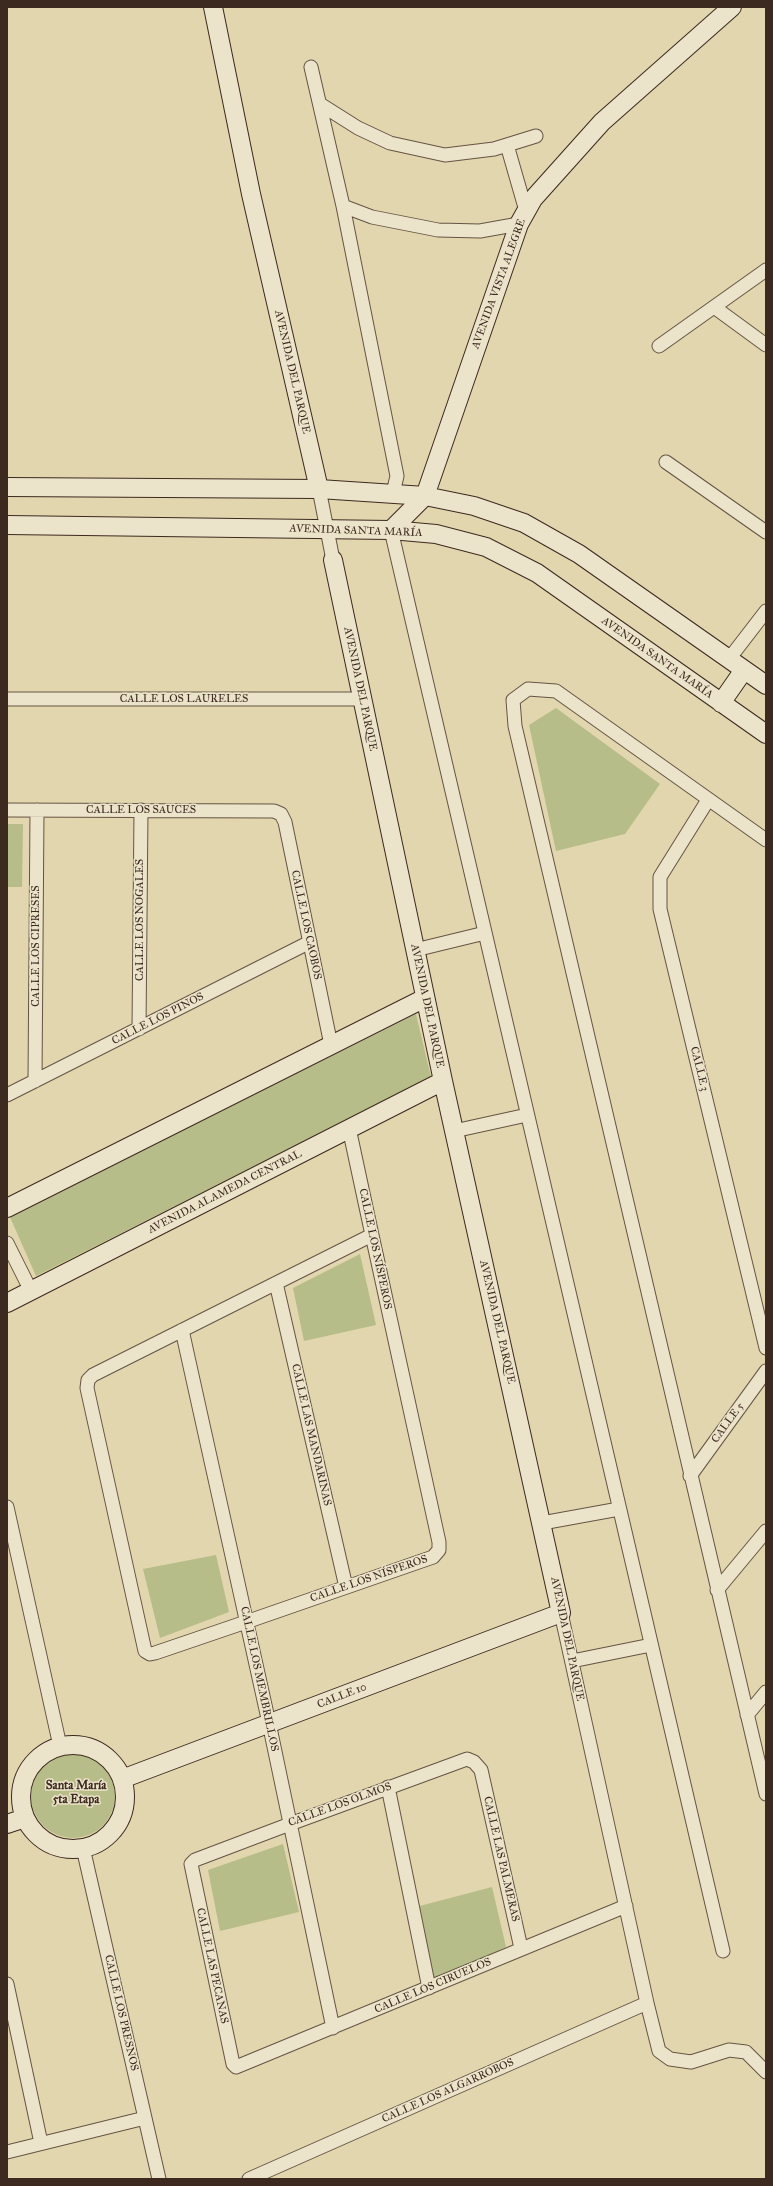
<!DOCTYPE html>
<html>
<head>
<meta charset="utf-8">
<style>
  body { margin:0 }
  #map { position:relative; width:773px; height:2186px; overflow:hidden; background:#e1d6ae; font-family:"IM FELL Great Primer",serif }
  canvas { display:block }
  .frame { position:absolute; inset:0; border:8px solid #3c291f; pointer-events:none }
</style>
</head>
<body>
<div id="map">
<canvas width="773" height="2186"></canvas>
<div class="frame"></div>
</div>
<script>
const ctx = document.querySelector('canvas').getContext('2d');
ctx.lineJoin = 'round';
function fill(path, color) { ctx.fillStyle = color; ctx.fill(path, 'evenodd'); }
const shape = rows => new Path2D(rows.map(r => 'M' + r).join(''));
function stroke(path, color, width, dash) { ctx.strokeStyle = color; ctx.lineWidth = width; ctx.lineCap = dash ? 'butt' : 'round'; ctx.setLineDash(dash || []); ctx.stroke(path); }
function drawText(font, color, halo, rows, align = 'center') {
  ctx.font = font + ' "IM FELL Great Primer",serif'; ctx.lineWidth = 3; ctx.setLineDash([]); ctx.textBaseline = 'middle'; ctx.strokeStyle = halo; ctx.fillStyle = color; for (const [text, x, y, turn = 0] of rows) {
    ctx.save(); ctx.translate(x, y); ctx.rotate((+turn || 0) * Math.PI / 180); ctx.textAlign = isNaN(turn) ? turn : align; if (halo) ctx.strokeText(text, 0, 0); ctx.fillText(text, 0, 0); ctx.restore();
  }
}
fill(shape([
  [556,708,660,784,625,834,556,851,529,725],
  [7,824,23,824,22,887,7,887],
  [416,1014,431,1077,36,1276,10,1217],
  [360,1254,376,1325,304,1341,293,1288],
  [216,1555,229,1612,160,1638,143,1569],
  '31 1796a42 42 0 1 1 84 0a42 42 0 1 1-84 0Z',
  [283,1844,299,1912,220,1931,208,1870],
  [492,1887,506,1947,431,1983,416,1907]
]), '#b7bd88');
const street = shape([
  [311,67,343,206,397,476,393,493],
  [320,104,358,128,390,143,445,155,494,149,536,136],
  [507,145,526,211],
  [343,206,372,217,438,230,480,231,519,224],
  [714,307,766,345],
  [659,346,766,270],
  [666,462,766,532],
  [319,489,333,560],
  [391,530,723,1951],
  [729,659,766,611],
  [7,699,362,699],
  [708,800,660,877,660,909,766,1348],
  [7,810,274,811,281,814,285,822,331,1045],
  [766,840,556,691,528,689,513,700,515,726,766,1794],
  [415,950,485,933],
  [139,1029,141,810],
  [35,1081,37,810],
  [7,1095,310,942],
  [349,1128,372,1235,439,1542,439,1550,433,1557,246,1622,155,1653,150,1654,145,1651,87,1388,88,1380,93,1375,372,1235],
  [454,1131,527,1115],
  [7,1243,31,1291],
  [276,1283,346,1587],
  [182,1330,269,1723,333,2028],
  [690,1476,766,1371],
  [7,1507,60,1746],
  [542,1523,619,1509],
  [717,1590,766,1531],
  [561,1613,647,2003,659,2051,670,2059,691,2062,729,2050,746,2052,766,2072],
  [572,1661,651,1645],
  [747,1715,766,1692],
  [388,1787,429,1988],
  [83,1848,159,2179],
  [521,1948,481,1770,474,1762,467,1759,290,1824,195,1860,191,1864,233,2064,236,2067,626,1906],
  [7,1984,41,2143],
  [7,2152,145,2118],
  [249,2179,647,2003]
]);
const secondary = shape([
  [213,7,251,194,319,489],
  [7,487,319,489,425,496,474,506,524,523,579,554,766,685],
  [7,525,391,530,436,534,486,547,537,573,766,734],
  [391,530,425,496,519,224,533,199,602,122,732,7],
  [721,703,744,670],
  [7,1208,425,998],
  [7,1303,443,1081],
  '21 1797a52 52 0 1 1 104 0a52 52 0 1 1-104 0Z',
  [122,1779,561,1613,443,1081,333,560],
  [7,1824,25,1818]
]);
stroke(street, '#655443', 15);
stroke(secondary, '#3c291f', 20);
stroke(street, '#ece4ca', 13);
stroke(secondary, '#ece4ca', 18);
drawText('11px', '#3c291f', '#ece4ca', [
  ["AVENIDA VISTA ALEGRE",499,284,-70],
  ["AVENIDA DEL PARQUE",292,372,77],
  ["AVENIDA SANTA MARÍA",356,531,2],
  ["AVENIDA SANTA MARÍA",657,658,35],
  ["AVENIDA DEL PARQUE",360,689,78],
  ["CALLE LOS LAURELES",184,699],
  ["CALLE LOS SAUCES",141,810],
  ["CALLE LOS NOGALES",140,920,-90],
  ["CALLE LOS CAOBOS",306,925,78],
  ["CALLE LOS CIPRESES",36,946,-90],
  ["AVENIDA DEL PARQUE",427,1006,78],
  ["CALLE LOS PINOS",158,1019,-27],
  ["CALLE 3",699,1069,76],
  ["AVENIDA ALAMEDA CENTRAL",225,1192,-27],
  ["CALLE LOS NÍSPEROS",375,1249,78],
  ["AVENIDA DEL PARQUE",497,1322,77],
  ["CALLE 5",728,1423,-54],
  ["CALLE LAS MANDARINAS",311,1435,77],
  ["CALLE LOS NÍSPEROS",369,1579,-19],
  ["AVENIDA DEL PARQUE",567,1639,78],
  ["CALLE LOS MEMBRILLOS",259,1679,78],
  ["CALLE 10",342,1696,-21],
  ["CALLE LOS OLMOS",340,1805,-20],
  ["CALLE LAS PALMERAS",501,1859,77],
  ["CALLE LAS PECANAS",212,1966,78],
  ["CALLE LOS CIRUELOS",433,1986,-23],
  ["CALLE LOS PRESNOS",121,2013,77],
  ["CALLE LOS ALGARROBOS",448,2091,-24]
]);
drawText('bold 12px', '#3c291f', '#ece4ca', [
  ["Santa María",76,1786],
  ["5ta Etapa",76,1800]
]);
</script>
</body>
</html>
